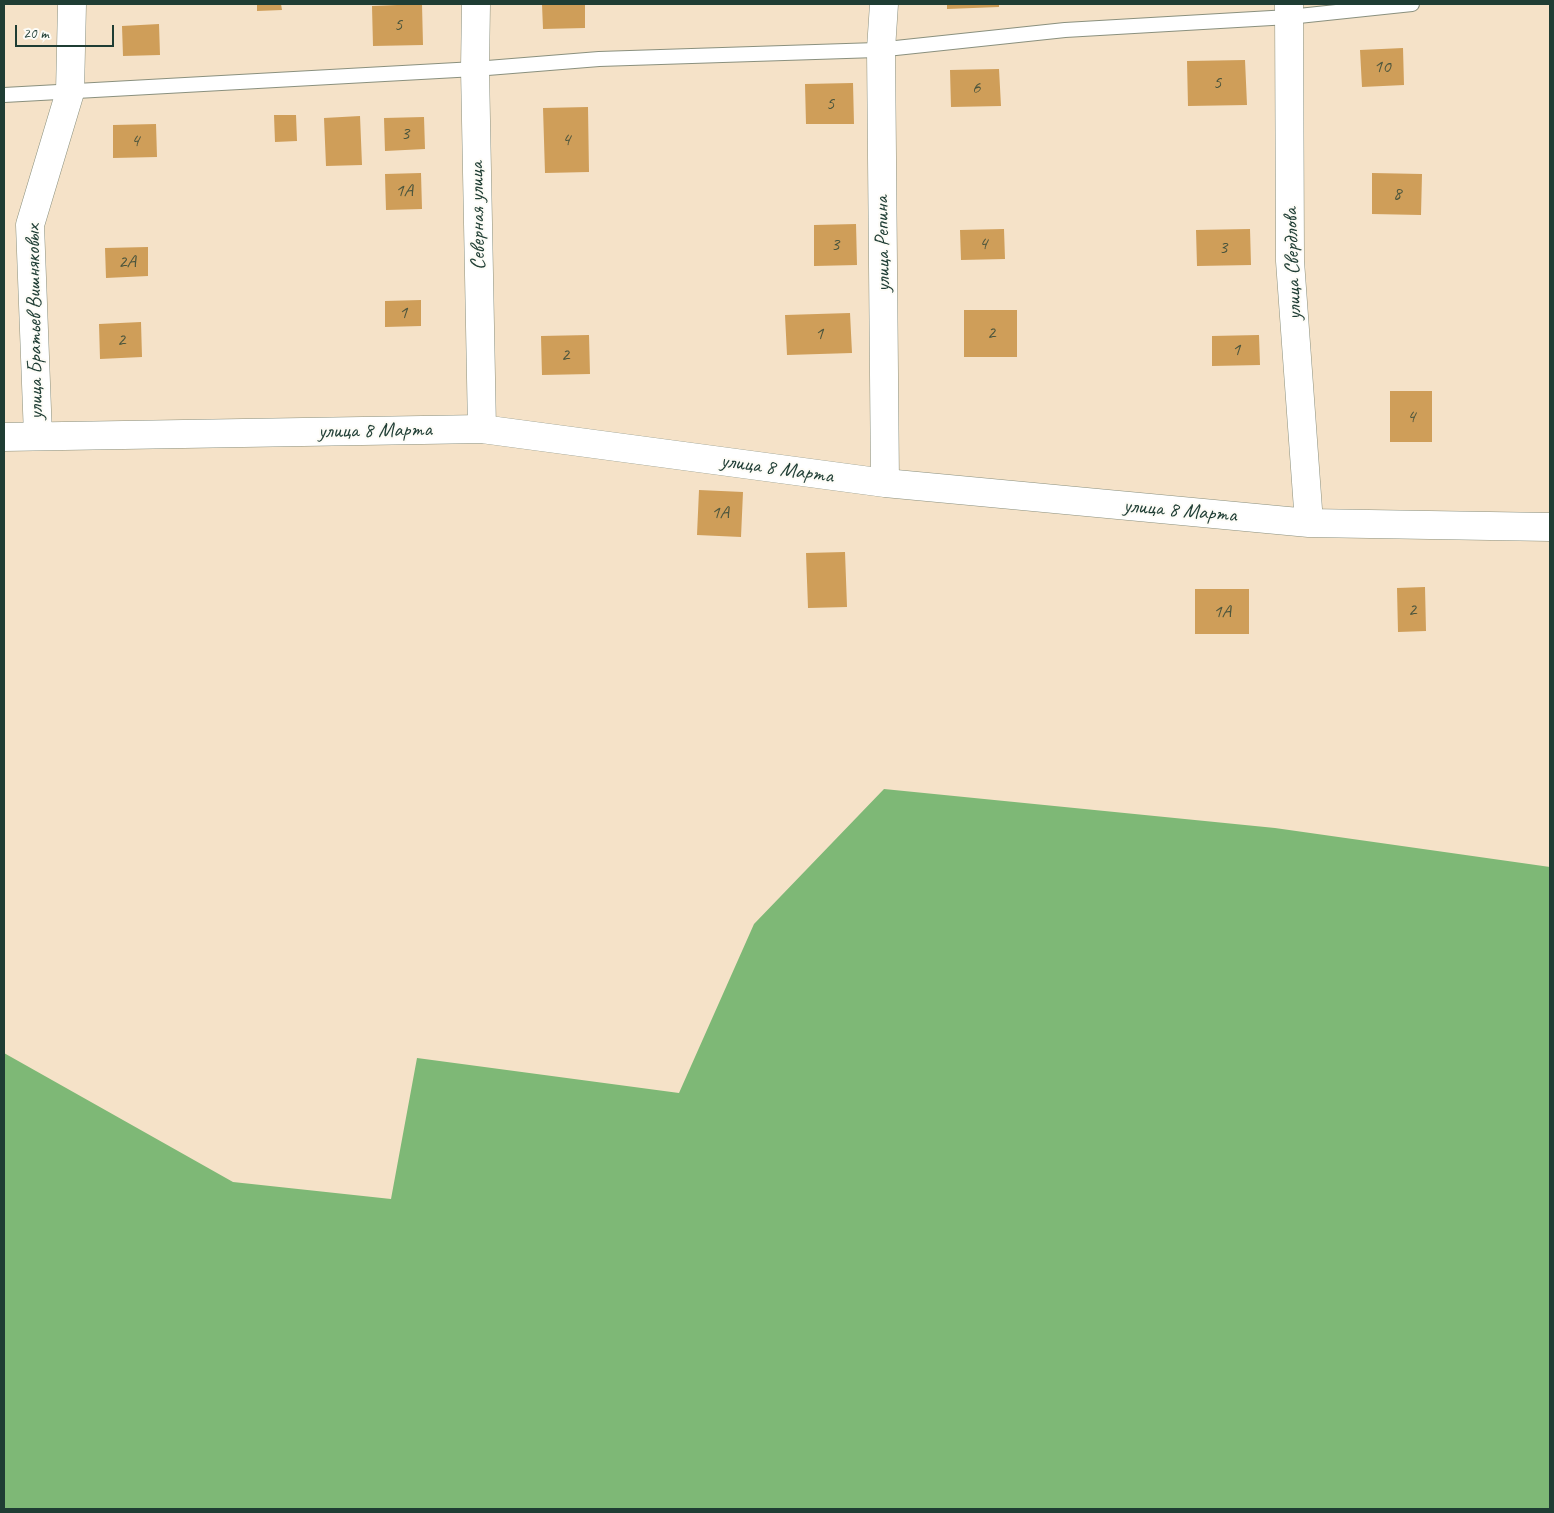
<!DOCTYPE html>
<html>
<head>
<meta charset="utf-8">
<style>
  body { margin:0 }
  #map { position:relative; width:1554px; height:1513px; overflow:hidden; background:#f5e2c8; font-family:Caveat,sans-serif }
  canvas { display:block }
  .frame { position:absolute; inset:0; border:5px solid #1f3d34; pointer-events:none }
  .scale { position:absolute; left:15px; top:25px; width:99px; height:22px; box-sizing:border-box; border:2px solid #1f3d34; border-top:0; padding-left:6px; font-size:15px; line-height:18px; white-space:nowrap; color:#1f3d34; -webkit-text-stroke:4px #fdfcf7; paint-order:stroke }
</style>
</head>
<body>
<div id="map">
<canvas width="1554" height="1513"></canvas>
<div class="frame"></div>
<div class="scale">20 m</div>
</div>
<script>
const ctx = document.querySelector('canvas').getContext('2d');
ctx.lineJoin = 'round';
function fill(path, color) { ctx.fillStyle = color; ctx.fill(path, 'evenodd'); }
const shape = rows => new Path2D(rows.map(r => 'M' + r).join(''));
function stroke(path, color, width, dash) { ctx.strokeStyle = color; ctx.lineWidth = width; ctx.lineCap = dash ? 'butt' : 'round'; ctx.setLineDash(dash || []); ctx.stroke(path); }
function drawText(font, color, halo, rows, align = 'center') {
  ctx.font = font + ' Caveat,sans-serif'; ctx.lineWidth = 4; ctx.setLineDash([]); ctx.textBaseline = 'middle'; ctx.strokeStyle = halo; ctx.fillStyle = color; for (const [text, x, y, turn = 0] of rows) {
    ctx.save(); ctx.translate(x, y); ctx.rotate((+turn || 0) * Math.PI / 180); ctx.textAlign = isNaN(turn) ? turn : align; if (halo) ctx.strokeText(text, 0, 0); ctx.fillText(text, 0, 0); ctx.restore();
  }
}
fill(shape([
  [884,789,1275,828,1550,867,1550,1509,4,1509,4,1053,233,1182,391,1199,417,1058,679,1093,754,924]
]), '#7eb876');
fill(shape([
  [257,4,281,4,282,10,257,11],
  [422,4,423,45,373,46,372,6],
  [542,4,585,4,585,28,543,29],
  [947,4,999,4,999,7,947,9],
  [159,24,160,55,123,56,122,26],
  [1403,48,1404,85,1362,87,1360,50],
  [1245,60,1247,105,1188,106,1187,61],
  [999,69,1001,106,951,107,950,70],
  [853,83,854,124,806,124,805,84],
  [588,107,589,172,545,173,543,108],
  [274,115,296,115,297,141,275,142],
  [360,116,362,165,326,166,324,118],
  [424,117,425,149,385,151,384,118],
  [156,124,157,157,113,158,113,125],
  [421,173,422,209,386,210,385,174],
  [1372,173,1422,174,1421,215,1372,214],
  [856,224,857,265,814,266,814,225],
  [1004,229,1005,259,961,260,960,230],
  [1250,229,1251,265,1197,266,1196,230],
  [148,247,148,276,106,278,105,248],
  [421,300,421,326,385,327,385,301],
  [964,310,1017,310,1017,357,964,357],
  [850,313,852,353,787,355,785,315],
  [141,322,142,357,100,359,99,324],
  [589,335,590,374,542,375,541,336],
  [1259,335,1260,365,1212,366,1212,336],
  [1390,391,1432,391,1432,442,1390,442],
  [699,490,743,492,741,537,697,535],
  [845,552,847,607,808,608,806,553],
  [1425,587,1426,631,1398,632,1397,588],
  [1195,589,1249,589,1249,634,1195,634]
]), '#cf9e59');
const service = shape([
  [4,95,475,69,599,59,877,50,1065,30,1289,17,1412,4]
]);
const minor = shape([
  [476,4,475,69,482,429],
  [884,4,881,49,885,483],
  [1289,4,1290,261,1309,523],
  [38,436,30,225,70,92,72,4],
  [4,437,482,429,885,483,1309,523,1550,527]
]);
stroke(service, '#8a907e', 16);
stroke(minor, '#8a907e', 29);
stroke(service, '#fff', 14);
stroke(minor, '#fff', 28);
drawText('19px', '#4b553d', null, [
  ["5",398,25],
  ["10",1382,67],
  ["5",1217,83],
  ["6",976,88],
  ["5",830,104],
  ["3",405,134],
  ["4",566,140],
  ["4",135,141],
  ["1А",404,191],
  ["8",1397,194],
  ["4",983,244],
  ["3",835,245],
  ["3",1223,248],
  ["2А",127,262],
  ["1",403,313],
  ["2",991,333],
  ["1",819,334],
  ["2",121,340],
  ["1",1236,350],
  ["2",565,355],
  ["4",1411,417],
  ["1А",720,513],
  ["2",1412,610],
  ["1А",1222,612]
]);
drawText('21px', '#1f3d34', '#fdfcf7', [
  ["Северная улица",478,216,-91],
  ["улица Репина",883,244,-91],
  ["улица Свердлова",1293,264,-92],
  ["улица Братьев Вишняковых",35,322,-91],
  ["улица 8 Марта",375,431,-1],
  ["улица 8 Марта",777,469,8],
  ["улица 8 Марта",1180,511,5]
]);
</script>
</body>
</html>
